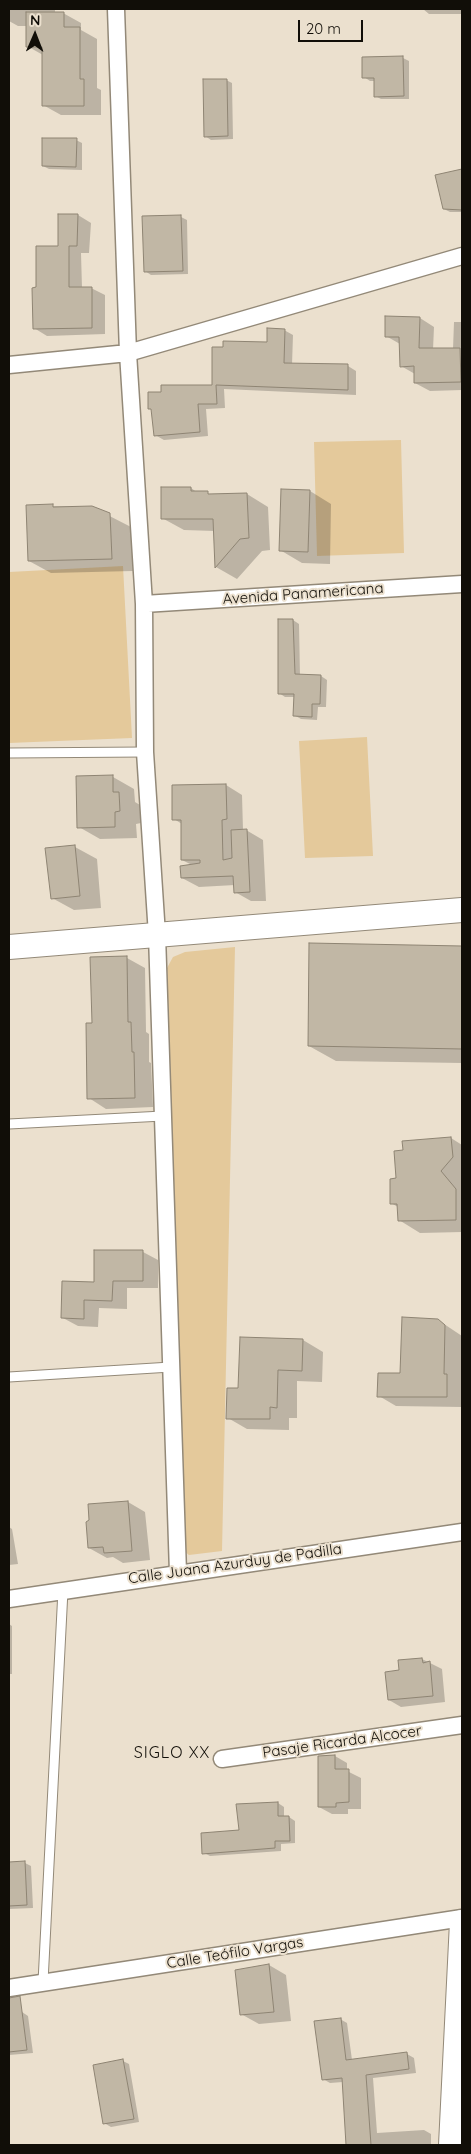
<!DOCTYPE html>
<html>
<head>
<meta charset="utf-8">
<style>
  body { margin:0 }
  #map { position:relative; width:471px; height:2154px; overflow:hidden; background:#ebe0ce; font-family:Quicksand,sans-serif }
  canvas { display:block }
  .frame { position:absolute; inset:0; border:10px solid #110e08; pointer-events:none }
  .north { position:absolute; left:10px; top:10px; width:50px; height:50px; -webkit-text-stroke:4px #ebe0ce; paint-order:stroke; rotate:1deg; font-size:14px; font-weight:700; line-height:20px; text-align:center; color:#110e08 }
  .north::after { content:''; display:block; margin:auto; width:18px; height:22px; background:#110e08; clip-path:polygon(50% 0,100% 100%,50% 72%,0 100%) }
  .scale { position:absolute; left:298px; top:20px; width:65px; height:22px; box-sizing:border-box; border:2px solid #110e08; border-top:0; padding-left:6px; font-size:15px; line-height:18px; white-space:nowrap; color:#110e08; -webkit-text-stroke:4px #ebe0ce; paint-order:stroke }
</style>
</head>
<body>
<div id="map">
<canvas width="471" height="2154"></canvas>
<div class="frame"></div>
<div class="north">N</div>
<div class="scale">20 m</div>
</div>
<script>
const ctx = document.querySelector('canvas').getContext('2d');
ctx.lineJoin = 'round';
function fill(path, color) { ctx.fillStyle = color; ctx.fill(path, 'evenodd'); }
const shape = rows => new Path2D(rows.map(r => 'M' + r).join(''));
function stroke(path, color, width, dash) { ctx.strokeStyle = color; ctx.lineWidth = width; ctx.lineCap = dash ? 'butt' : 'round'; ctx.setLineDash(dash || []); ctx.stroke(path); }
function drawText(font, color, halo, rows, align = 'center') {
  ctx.font = font + ' Quicksand,sans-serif'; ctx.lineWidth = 4; ctx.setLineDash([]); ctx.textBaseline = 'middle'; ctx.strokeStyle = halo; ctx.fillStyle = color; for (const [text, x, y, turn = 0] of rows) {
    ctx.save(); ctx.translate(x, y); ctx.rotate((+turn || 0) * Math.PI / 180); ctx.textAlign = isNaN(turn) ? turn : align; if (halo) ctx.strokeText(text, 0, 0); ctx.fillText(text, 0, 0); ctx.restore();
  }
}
fill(shape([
  [401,440,404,553,317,556,314,442],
  [123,566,132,738,9,743,9,572],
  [367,737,373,856,305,858,299,741],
  [235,947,222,1551,189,1555,183,1550,167,968,173,957,185,952]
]), '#e4c99b');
fill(shape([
  [9,9,55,9,55,13,63,13,81,23,81,30,97,39,97,88,101,90,101,115,61,115,43,105,43,55,27,46,27,26,18,26,9,21],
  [423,9,462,9,462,14,429,14],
  [403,58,409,61,409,99,381,99,375,96,375,81,370,81,364,77],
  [226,80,232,83,233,139,211,140,205,136],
  [76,140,82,143,82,170,49,169,43,166],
  [462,171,462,212,450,212,444,209,437,176],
  [78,215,91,223,89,253,81,253,82,288,91,288,105,295,105,334,47,336,34,328,38,288],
  [181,217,187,220,188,274,151,275,145,271],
  [420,318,434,327,433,350,453,349,454,322,462,322,462,390,430,391,415,383,415,374,401,366,400,344,386,336],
  [284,330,293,335,292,365,348,366,356,371,356,395,224,389,225,408,206,409,208,436,164,440,155,435,152,410,149,408,213,386],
  [163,488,191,488,198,493,207,493,212,496,247,494,268,507,270,550,262,551,237,579,216,567,215,531,184,530,162,518],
  [310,491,331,504,330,564,302,563,280,550],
  [28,506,92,507,131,527,133,571,51,573,29,561],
  [293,620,299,624,300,676,321,676,327,680,326,707,318,707,317,720,301,719,294,715,295,697,285,697,279,693],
  [113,777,134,789,135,802,140,805,141,823,136,824,137,838,100,839,79,827],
  [226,785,242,795,243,830,246,830,263,840,266,901,251,901,235,892,235,885,199,887,182,878,192,865,182,860,182,824,174,819],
  [75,847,97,859,101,908,74,910,52,898],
  [310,944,462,947,462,1063,336,1061,309,1046],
  [127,958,145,968,146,1032,149,1034,149,1062,151,1063,153,1107,106,1109,89,1098,93,1024],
  [451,1138,462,1145,462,1232,420,1233,399,1220,398,1207,391,1203,397,1180],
  [96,1251,143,1252,158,1260,158,1288,127,1288,127,1309,99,1308,98,1327,78,1326,63,1318,95,1283],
  [438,1320,462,1336,461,1383,462,1407,396,1406,379,1396,401,1375],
  [303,1340,323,1352,322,1382,297,1381,297,1418,289,1418,289,1430,247,1429,228,1418,239,1389],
  [128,1502,145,1512,150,1560,123,1563,113,1557,107,1558,89,1548],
  [9,1527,12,1529,18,1564,9,1565],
  [9,1624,12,1626,12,1674,9,1674],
  [422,1659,442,1669,445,1702,401,1707,389,1700,400,1672],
  [335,1756,347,1763,347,1771,361,1778,361,1809,348,1809,348,1814,332,1814,319,1807],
  [278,1803,284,1807,284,1818,289,1817,295,1821,295,1843,281,1844,281,1851,210,1856,204,1853,240,1831],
  [9,1863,25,1863,31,1866,33,1908,9,1909],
  [269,1965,286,1975,291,2021,259,2024,241,2014],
  [22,2012,28,2016,33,2053,9,2055,9,2014],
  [340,2019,347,2023,352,2060,407,2054,414,2058,416,2073,373,2078,377,2133,424,2130,431,2134,431,2145,349,2145,343,2082,330,2083,323,2079],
  [123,2061,129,2064,139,2122,111,2127,104,2123]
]), '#0003');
const building = shape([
  [26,12,64,12,64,27,80,27,80,79,84,79,84,106,42,106,42,47,26,47,26,12],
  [403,56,404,96,374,97,374,78,362,78,362,57,403,56],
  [203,79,227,79,228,136,204,137,203,79],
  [42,138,77,138,76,167,42,166,42,138],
  [462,169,462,210,443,209,435,175,462,169],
  [58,214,78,214,77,246,69,246,69,287,92,287,92,328,33,329,32,288,36,287,36,246,58,246,58,214],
  [181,215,183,271,144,272,142,216,181,215],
  [385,316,420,317,419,348,460,348,461,382,414,383,414,366,400,367,399,337,385,337,385,316],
  [267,328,285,329,284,363,348,364,348,390,216,385,217,404,198,404,200,432,154,436,151,409,148,409,148,392,161,392,161,385,212,385,212,347,223,347,223,341,267,342,267,328],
  [161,487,191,487,191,491,208,491,208,494,247,493,249,538,240,539,215,568,213,519,161,519,161,487],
  [281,489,310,490,308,552,279,551,281,489],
  [53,504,53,507,92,506,110,513,112,559,28,561,26,505,53,504],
  [278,619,293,619,295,674,321,675,320,704,312,704,312,717,293,716,294,694,278,694,278,619],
  [113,775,113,792,119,792,120,811,115,812,115,827,77,828,76,776,113,775],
  [226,784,227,819,222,820,223,860,232,858,231,830,247,829,250,892,234,893,233,876,181,878,180,866,200,863,200,860,181,860,181,820,172,820,172,785,226,784],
  [75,845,80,896,51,899,45,848,75,845],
  [309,943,462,946,462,1049,308,1046,309,943],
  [127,956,128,1022,131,1022,132,1052,134,1052,135,1098,87,1099,86,1023,92,1023,90,957,127,956],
  [451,1137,453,1157,441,1171,456,1189,456,1220,398,1221,397,1204,390,1204,390,1179,396,1178,394,1151,403,1150,402,1141,451,1137],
  [94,1250,143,1250,143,1281,113,1281,112,1301,84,1300,84,1319,61,1318,62,1281,94,1282,94,1250],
  [402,1317,438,1319,445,1325,444,1374,447,1374,447,1397,377,1397,378,1373,400,1373,402,1317],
  [240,1337,303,1339,302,1371,278,1370,277,1408,270,1407,270,1419,226,1419,227,1388,238,1388,240,1337],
  [128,1501,132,1551,104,1553,103,1547,88,1548,86,1522,89,1520,88,1504,128,1501],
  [422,1658,423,1663,430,1661,433,1696,388,1700,385,1672,399,1670,398,1660,422,1658],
  [335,1755,335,1769,349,1769,349,1802,336,1803,336,1807,318,1807,318,1756,335,1755],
  [278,1802,278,1816,289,1816,290,1841,275,1841,275,1848,202,1854,201,1833,239,1830,236,1804,278,1802],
  [25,1861,27,1905,9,1906,9,1862,25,1861],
  [269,1964,274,2012,240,2015,235,1970,269,1964],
  [20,1996,27,2050,9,2052,9,1998,20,1996],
  [341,2018,346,2060,407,2052,409,2069,366,2075,371,2145,346,2145,342,2078,322,2080,314,2021,341,2018],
  [123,2059,134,2119,103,2124,93,2065,123,2059]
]);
fill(building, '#c1b7a5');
stroke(building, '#8e8473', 1);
const lane = shape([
  [9,753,145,752],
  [9,1124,163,1116],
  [9,1377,171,1367],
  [43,1982,63,1590]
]);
const street = shape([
  [116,9,128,353,144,604,145,752,157,935,178,1573],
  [9,365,128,353,462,256],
  [144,604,462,584],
  [9,1599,462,1532],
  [222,1759,462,1725],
  [9,1988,462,1918]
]);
const secondary = shape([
  [9,947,462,910],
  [451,2145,462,1922]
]);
stroke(lane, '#938978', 11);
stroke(street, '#938978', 19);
stroke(secondary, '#938978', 26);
stroke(lane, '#fff', 9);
stroke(street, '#fff', 16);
stroke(secondary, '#fff', 24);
drawText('15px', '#110e08', '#ebe0ce', [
  ["Avenida Panamericana",303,594,-4],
  ["Calle Juana Azurduy de Padilla",235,1564,-8],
  ["Pasaje Ricarda Alcocer",342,1742,-8],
  ["Calle Teófilo Vargas",235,1953,-9]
]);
ctx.letterSpacing = '1px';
drawText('16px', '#110e08', '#ebe0ce', [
  ["SIGLO XX",172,1753]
]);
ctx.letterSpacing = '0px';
</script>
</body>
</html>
